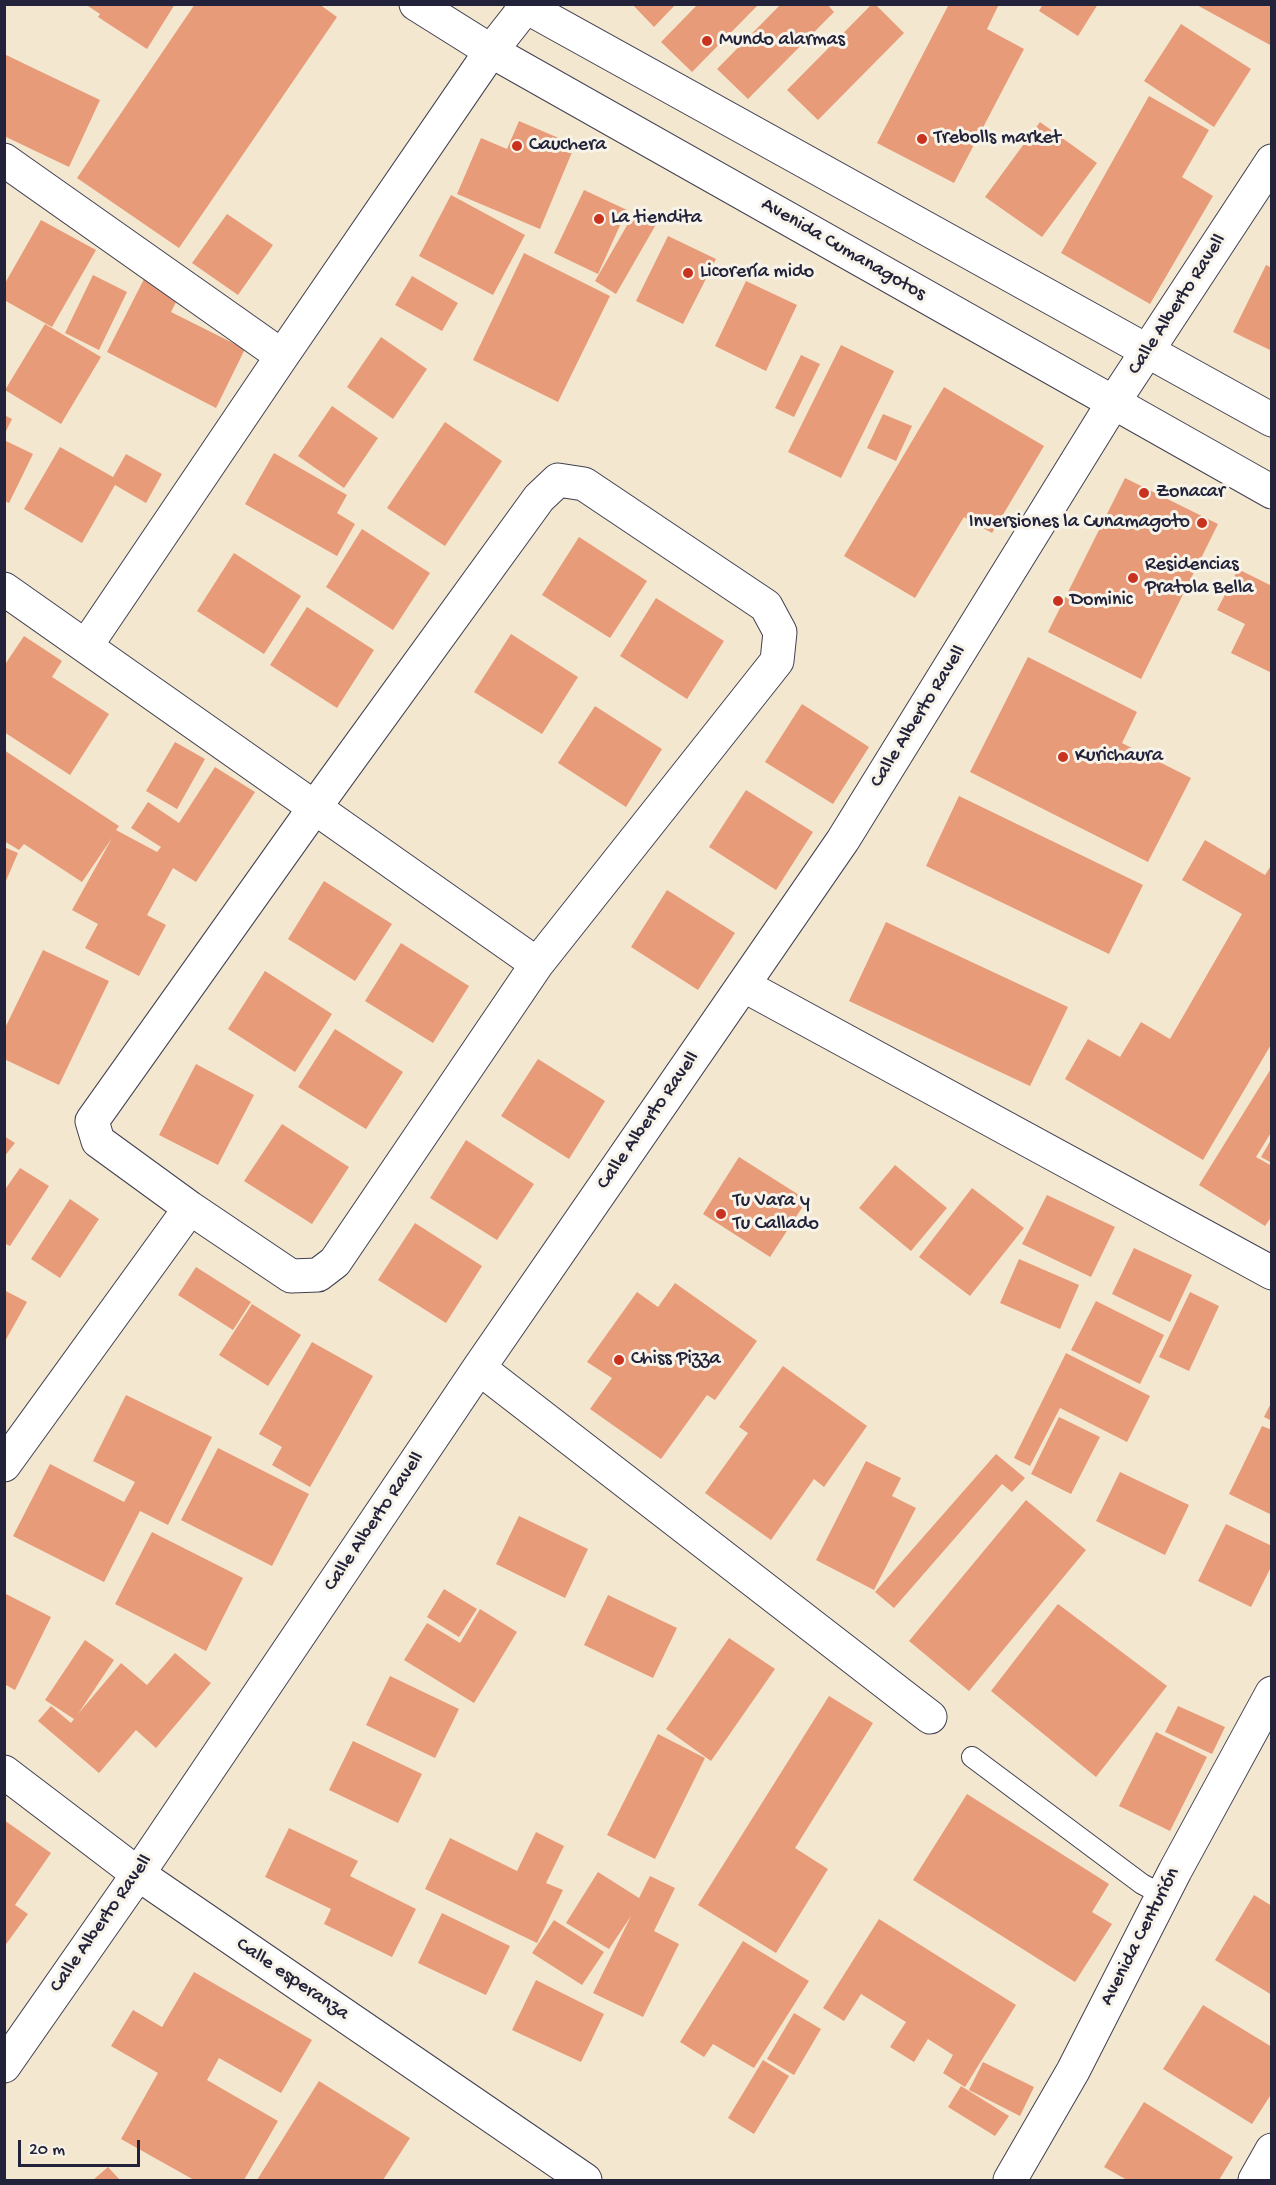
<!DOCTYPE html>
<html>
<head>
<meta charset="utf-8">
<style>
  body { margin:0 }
  #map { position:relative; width:1276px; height:2185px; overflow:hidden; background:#f3e7d0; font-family:"Gochi Hand",sans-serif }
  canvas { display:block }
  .frame { position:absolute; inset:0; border:6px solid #22223b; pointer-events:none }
  .scale { position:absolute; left:18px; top:2140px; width:122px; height:27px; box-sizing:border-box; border:3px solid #22223b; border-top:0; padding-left:8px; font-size:18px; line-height:21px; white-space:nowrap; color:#22223b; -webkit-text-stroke:4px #f7f3e8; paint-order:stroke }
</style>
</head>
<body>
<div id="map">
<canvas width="1276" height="2185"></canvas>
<div class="frame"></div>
<div class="scale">20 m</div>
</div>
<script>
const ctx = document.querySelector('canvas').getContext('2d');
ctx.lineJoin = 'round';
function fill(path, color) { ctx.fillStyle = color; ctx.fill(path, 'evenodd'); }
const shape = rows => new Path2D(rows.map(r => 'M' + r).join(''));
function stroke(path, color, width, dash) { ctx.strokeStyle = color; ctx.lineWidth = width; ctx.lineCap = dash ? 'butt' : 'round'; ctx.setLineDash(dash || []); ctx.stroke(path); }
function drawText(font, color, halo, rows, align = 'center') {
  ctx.font = font + ' "Gochi Hand",sans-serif'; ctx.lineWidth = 6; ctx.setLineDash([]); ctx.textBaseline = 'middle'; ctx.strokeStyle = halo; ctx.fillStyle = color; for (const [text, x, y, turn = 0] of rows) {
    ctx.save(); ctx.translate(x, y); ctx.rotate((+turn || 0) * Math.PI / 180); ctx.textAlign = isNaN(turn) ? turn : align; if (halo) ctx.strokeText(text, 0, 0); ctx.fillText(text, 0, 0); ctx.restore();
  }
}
fill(shape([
  [85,4,175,4,147,49,98,17,100,14],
  [195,4,319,4,337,17,179,248,77,178],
  [632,4,676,4,654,27],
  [698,4,759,4,692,72,661,42],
  [781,4,827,4,834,12,748,99,717,69],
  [872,4,875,4,904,33,818,120,787,90],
  [949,4,999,4,987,29,1024,49,954,183,877,143],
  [1043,4,1098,4,1078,36,1039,11],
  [1195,4,1272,4,1272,46],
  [1181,24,1251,69,1214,127,1144,81],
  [4,54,100,100,69,167,4,136],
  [1149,96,1209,130,1182,177,1213,196,1150,304,1061,253],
  [519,121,575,145,540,229,457,194,481,138,507,149],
  [1040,122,1097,163,1042,237,985,197],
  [584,190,627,210,598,274,554,253],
  [451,195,525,235,493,295,419,256],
  [637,208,658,221,616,294,595,281],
  [227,214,273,245,238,295,192,263],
  [41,220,96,250,52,327,4,300,4,285],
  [668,236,716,259,683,324,636,301],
  [524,253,610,296,558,402,473,360],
  [1266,265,1272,268,1272,351,1233,332],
  [93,275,127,292,99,350,65,333],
  [412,276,458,303,442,331,395,305],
  [145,277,180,294,171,312,245,349,216,408,107,352],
  [746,281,797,305,766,371,715,346],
  [45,324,101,357,61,424,5,390],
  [381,337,427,369,393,419,347,387],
  [841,345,894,371,841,478,788,452],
  [801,355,820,364,794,417,775,408],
  [944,387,1044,446,992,533,964,517,915,598,844,556],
  [332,406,378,438,344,488,298,456],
  [883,414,912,426,896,461,867,448],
  [4,415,12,419,4,435],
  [445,422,502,461,445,546,387,508],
  [4,440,33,454,9,503,4,501],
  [60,447,113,477,126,454,162,474,146,503,115,485,82,543,24,509],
  [274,453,347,495,337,513,355,524,337,556,245,504],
  [1125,478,1218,524,1141,679,1048,632],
  [362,529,430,573,393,630,326,587],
  [579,537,647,581,610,638,542,595],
  [234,553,301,596,264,654,197,611],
  [1238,569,1272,586,1272,673,1231,653,1245,624,1217,610],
  [656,598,724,641,687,699,620,656],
  [307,607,374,650,337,708,270,665],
  [511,634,578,677,542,734,474,692],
  [24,636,62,661,52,677,109,714,70,775,4,732,4,666],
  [1028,657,1137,712,1122,743,1191,778,1148,862,970,772],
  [802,704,869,747,833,804,765,762],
  [595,706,662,749,626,807,558,763],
  [175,742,205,759,177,809,146,791],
  [4,750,119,826,116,830,157,852,161,847,131,828,148,802,179,823,215,767,255,792,196,882,173,868,147,915,166,925,139,976,85,948,98,924,72,910,112,838,82,882,24,844,19,850,4,841],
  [746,790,813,832,776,890,709,847],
  [959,796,1143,885,1109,954,926,866],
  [1205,840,1265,875,1272,864,1272,1043,1203,1160,1065,1079,1088,1039,1120,1057,1141,1022,1170,1039,1242,914,1182,880],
  [4,847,18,853,5,883,4,883],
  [324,881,392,924,355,981,288,939],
  [667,890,735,933,698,990,631,947],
  [886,922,1068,1007,1030,1086,849,1001],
  [401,943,469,986,433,1043,365,1001],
  [43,950,109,981,59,1085,4,1059,4,1030],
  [265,971,332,1014,295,1072,228,1029],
  [335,1029,403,1072,366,1129,298,1087],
  [538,1059,605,1101,569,1159,501,1116],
  [196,1064,254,1095,218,1165,159,1135],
  [1272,1067,1272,1131,1256,1157,1272,1166,1272,1216,1265,1226,1199,1185],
  [282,1124,349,1167,312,1224,244,1181],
  [4,1136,15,1143,4,1157],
  [1272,1138,1272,1163,1261,1157],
  [466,1140,534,1184,497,1240,430,1198],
  [739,1157,807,1200,770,1257,703,1214],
  [895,1165,947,1208,911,1251,859,1208],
  [20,1168,49,1186,10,1246,4,1243,4,1191],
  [972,1188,1024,1228,970,1296,919,1257],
  [1047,1195,1115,1227,1091,1277,1022,1244],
  [70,1199,99,1219,60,1278,31,1259],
  [415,1223,482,1266,446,1323,378,1280],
  [1134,1248,1192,1275,1170,1322,1112,1294],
  [1019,1259,1079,1285,1060,1329,1000,1303],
  [196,1267,251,1302,233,1330,178,1295],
  [675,1283,757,1341,715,1400,707,1395,661,1459,590,1409,612,1378,587,1362,637,1292,658,1307],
  [4,1290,27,1302,4,1343],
  [1190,1292,1219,1306,1189,1371,1159,1357],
  [1096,1301,1164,1335,1140,1384,1071,1350],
  [252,1304,301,1335,268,1386,219,1355],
  [312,1342,373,1376,310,1487,272,1465,282,1447,259,1434],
  [1066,1353,1150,1396,1127,1442,1060,1408,1030,1466,1014,1458],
  [783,1366,867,1426,824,1487,814,1479,771,1540,705,1493,748,1433,739,1427],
  [126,1395,212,1437,168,1525,140,1511,104,1582,13,1536,50,1464,124,1502,135,1482,93,1461],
  [1272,1401,1272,1421,1264,1417],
  [1059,1417,1100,1437,1071,1494,1031,1474],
  [1262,1426,1272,1430,1272,1515,1229,1494],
  [218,1448,309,1494,272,1566,181,1520],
  [996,1454,1025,1478,1012,1492,1002,1484,894,1608,875,1592],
  [866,1461,901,1478,892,1496,916,1508,874,1590,816,1560],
  [1120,1472,1189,1505,1165,1555,1096,1521],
  [1026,1500,1086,1550,969,1691,909,1641],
  [519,1516,588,1549,565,1598,496,1564],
  [1226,1524,1272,1546,1272,1565,1251,1607,1198,1581],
  [152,1532,243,1578,206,1651,115,1604],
  [444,1589,477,1609,459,1637,427,1617],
  [4,1593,51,1617,15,1690,4,1684],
  [608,1595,677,1628,653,1678,584,1645],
  [1058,1604,1167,1686,1096,1777,991,1691],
  [480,1609,517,1632,474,1703,404,1660,427,1623,460,1643],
  [729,1638,775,1669,711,1761,666,1729],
  [85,1640,114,1660,78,1714,121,1663,147,1685,175,1653,211,1683,156,1748,136,1730,99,1773,38,1721,51,1706,71,1723,74,1719,45,1700],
  [390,1676,459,1709,435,1758,366,1725],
  [829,1696,873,1723,795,1848,828,1869,776,1953,698,1905],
  [1178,1706,1225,1727,1212,1754,1165,1732],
  [1156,1732,1207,1757,1170,1831,1119,1806],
  [658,1734,705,1758,655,1859,607,1835],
  [353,1741,422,1774,398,1823,329,1790],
  [967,1794,1109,1884,1092,1912,1112,1924,1075,1982,913,1880],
  [4,1820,51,1853,15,1905,28,1914,4,1947],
  [289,1828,358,1861,350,1876,416,1909,392,1957,324,1924,331,1909,265,1877],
  [536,1832,564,1846,546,1883,563,1890,537,1943,425,1889,450,1838,517,1871],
  [598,1872,639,1898,650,1876,675,1888,654,1931,679,1944,643,2017,593,1993,631,1916,609,1949,566,1923],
  [1254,1895,1272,1906,1272,1995,1215,1960],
  [442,1913,510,1946,486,1995,418,1963],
  [879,1919,1016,2005,965,2087,943,2073,953,2055,928,2039,914,2062,890,2047,906,2022,861,1994,844,2021,823,2008],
  [554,1920,604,1952,582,1985,532,1953],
  [743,1941,809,1981,754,2068,713,2044,704,2057,680,2042],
  [194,1972,312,2040,281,2093,219,2058,207,2080,278,2121,244,2180,194,2180,121,2139,158,2073,111,2046,133,2010,162,2027],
  [536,1980,604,2014,581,2062,512,2030],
  [1203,2005,1272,2047,1272,2093,1252,2124,1163,2069],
  [794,2013,821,2029,794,2075,767,2059],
  [763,2060,789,2076,754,2134,728,2118],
  [983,2062,1034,2087,1020,2116,969,2090],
  [319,2081,410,2138,383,2180,257,2180],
  [961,2086,1009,2116,995,2136,948,2107],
  [1144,2102,1233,2157,1219,2180,1127,2180,1104,2167],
  [108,2167,120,2180,93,2180]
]), '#e89b78');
const lane = shape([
  [972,1757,1142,1884,1163,1895]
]);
const street = shape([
  [4,160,282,356],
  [558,480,584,484,766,606,780,632,777,661,537,964,335,1262,318,1275,291,1276,190,1208,98,1141,92,1121,315,807,539,498,558,480],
  [4,589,537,964],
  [86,646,282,356,491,51,528,4],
  [743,985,1272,1273],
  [479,1368,930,1717],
  [4,1465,190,1208],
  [4,1772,138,1874,585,2180],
  [4,2066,138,1874,479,1368,843,840,1113,403,1272,161],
  [1010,2180,1073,2071,1175,1871,1272,1693],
  [1255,2180,1272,2150]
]);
const secondary = shape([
  [416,4,491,51,1272,492],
  [521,4,1272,420]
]);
stroke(lane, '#414051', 22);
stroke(street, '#414051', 35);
stroke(secondary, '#414051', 35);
stroke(lane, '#fff', 20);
stroke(street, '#fff', 33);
stroke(secondary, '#fff', 33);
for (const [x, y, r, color] of [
  [707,41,6,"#c8321e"],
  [922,139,6,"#c8321e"],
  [517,146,6,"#c8321e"],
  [599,219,6,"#c8321e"],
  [688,273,6,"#c8321e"],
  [1144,493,6,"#c8321e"],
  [1202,523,6,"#c8321e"],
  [1133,578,6,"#c8321e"],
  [1058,601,6,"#c8321e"],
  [1063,757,6,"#c8321e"],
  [721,1214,6,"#c8321e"],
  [619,1360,6,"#c8321e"]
]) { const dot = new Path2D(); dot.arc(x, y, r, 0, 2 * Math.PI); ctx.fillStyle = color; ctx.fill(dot); stroke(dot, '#f7f3e8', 2); }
drawText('20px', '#22223b', '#f7f3e8', [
  ["Mundo alarmas",719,41],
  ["Trebolls market",934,139],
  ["Cauchera",529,146],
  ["La tiendita",611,219],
  ["Licorería mido",700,273],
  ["Zonacar",1156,493],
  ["Inversiones la Cunamagoto",1190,523,"right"],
  ["Residencias",1145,566],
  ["Pratola Bella",1145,589],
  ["Dominic",1070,601],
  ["Kurichaura",1075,757],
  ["Tu Vara y",733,1202],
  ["Tu Callado",733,1225],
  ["Chiss Pizza",631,1360]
], 'left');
drawText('20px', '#22223b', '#f7f3e8', [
  ["Avenida Cumanagotos",843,250,30],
  ["Calle Alberto Ravell",1178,305,-57],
  ["Calle Alberto Ravell",919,717,-58],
  ["Calle Alberto Ravell",649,1121,-55],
  ["Calle Alberto Ravell",375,1522,-56],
  ["Calle Alberto Ravell",102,1924,-55],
  ["Avenida Centurión",1141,1937,-63],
  ["Calle esperanza",292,1980,34]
]);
</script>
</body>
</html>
